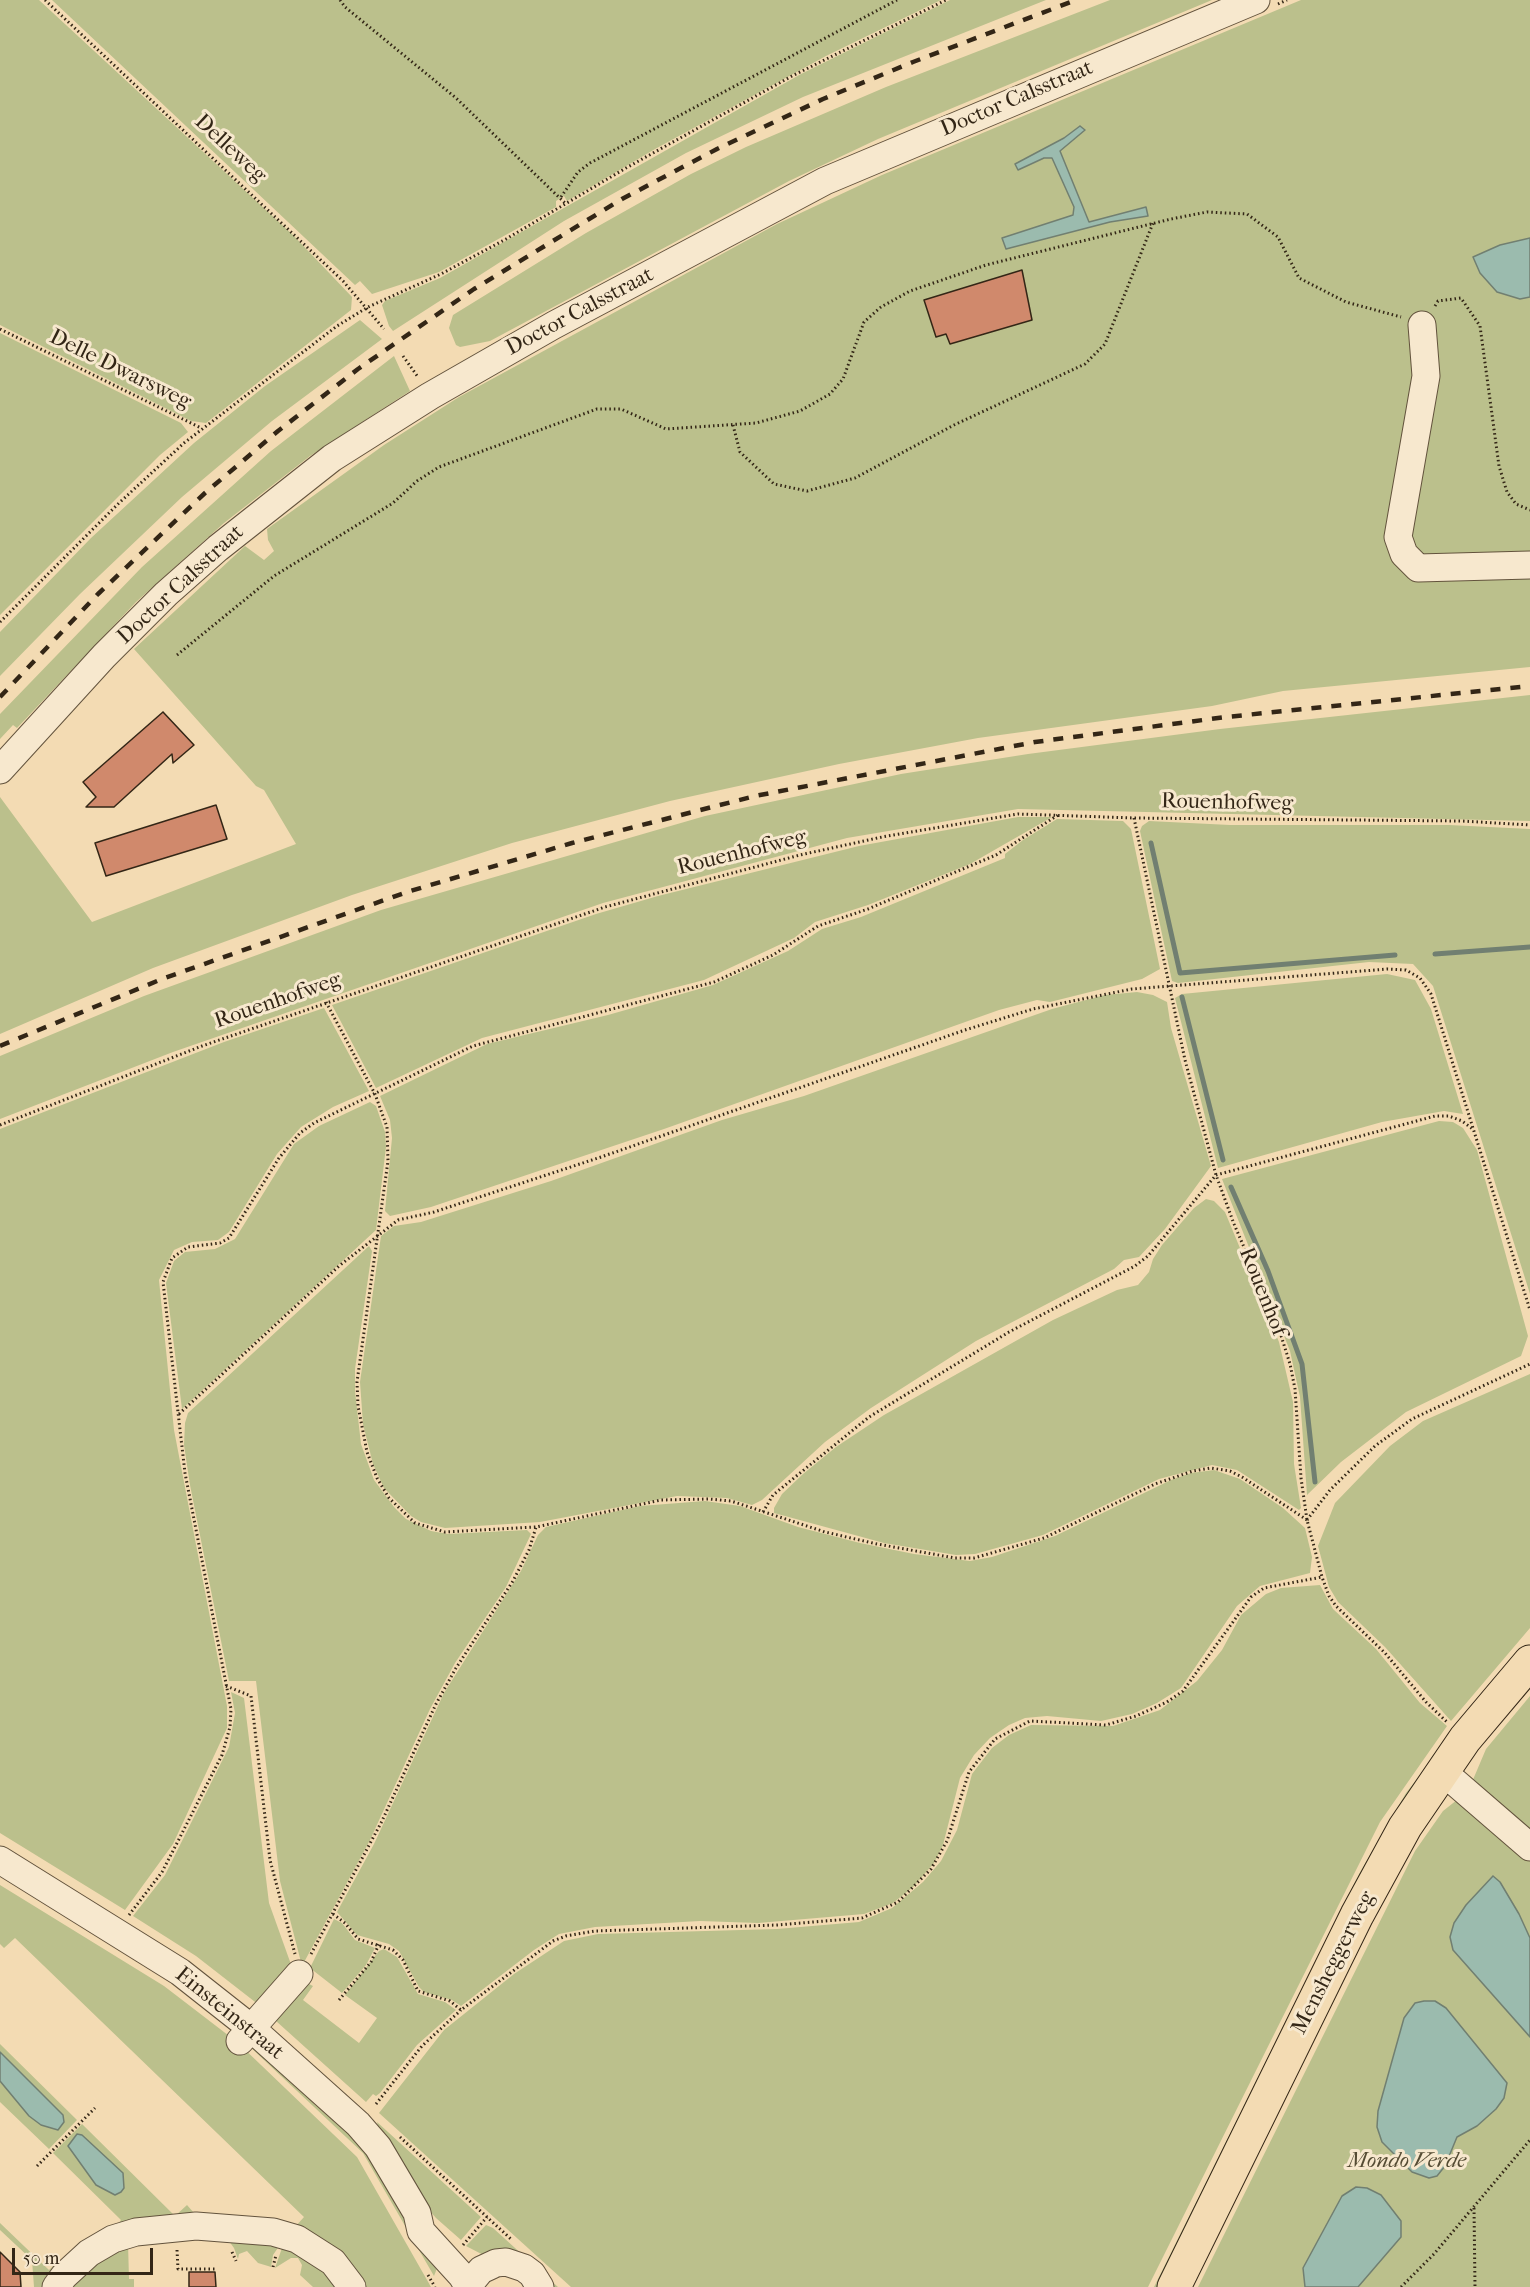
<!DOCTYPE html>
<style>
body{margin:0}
#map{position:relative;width:1530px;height:2287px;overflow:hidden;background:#f3dbb3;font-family:"IM FELL French Canon",serif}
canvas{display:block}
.scale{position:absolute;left:12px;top:2248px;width:141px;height:27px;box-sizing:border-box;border:3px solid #332616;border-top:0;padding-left:8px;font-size:18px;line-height:21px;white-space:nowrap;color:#332616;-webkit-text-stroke:4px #f7e8ce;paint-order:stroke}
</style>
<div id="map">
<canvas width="1530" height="2287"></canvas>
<div class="scale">50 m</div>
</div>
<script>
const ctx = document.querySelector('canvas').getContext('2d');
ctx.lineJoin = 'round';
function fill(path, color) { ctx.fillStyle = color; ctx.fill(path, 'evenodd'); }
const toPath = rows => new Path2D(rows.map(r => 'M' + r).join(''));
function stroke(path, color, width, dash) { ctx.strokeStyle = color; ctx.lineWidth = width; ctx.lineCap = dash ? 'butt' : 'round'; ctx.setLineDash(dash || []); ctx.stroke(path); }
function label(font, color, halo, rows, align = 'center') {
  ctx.font = font + ' "IM FELL French Canon",serif'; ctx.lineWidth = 6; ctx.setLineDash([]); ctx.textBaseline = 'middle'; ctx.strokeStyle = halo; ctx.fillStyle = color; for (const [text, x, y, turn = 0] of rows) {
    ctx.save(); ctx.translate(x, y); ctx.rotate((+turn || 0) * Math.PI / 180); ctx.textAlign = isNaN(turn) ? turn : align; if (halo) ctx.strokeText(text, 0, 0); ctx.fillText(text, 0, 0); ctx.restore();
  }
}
const green = toPath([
 [0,0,39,0,293,235,352,297,351,310,206,423,191,421,0,325],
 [52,0,941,0,826,56,655,149,567,201,564,196,556,201,556,207,439,272,372,294,360,281,355,285],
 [950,0,1046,0,803,97,686,153,564,221,393,331,389,326,382,305,385,301,440,278,801,74],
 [1110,0,1212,0,878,139,789,181,490,341,460,347,456,345,449,328,453,315,586,233,691,174,746,147,886,87],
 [1301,0,1530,0,1530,667,1283,691,1212,706,978,738,839,764,670,801,512,843,352,895,153,968,0,1034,0,797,92,922,296,844,264,790,256,786,134,649,245,546,264,560,274,551,268,540,267,529,384,445,459,397,777,224,882,175],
 [360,320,382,339,272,421,182,497,80,594,0,676,0,632,91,538,194,443,265,386],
 [0,333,181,423,188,432,160,455,0,615],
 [394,356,410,391,310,456,224,523,136,602,17,728,13,725,0,739,0,714,142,567,271,451],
 [1530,695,1530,821,1018,809,847,838,603,903,173,1052,0,1119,0,1056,144,996,381,910,705,816,901,774,1028,754,1220,729],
 [1018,817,1052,817,970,864,868,905,815,922,794,938,704,980,482,1038,376,1088,332,1005,596,914,658,896,859,846],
 [1057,819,1123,821,1131,829,1160,969,1142,979,1050,1002,1037,1000,999,1010,664,1129,431,1207,390,1216,385,1211,392,1138,390,1120,380,1096,487,1044,608,1015,713,985,788,951,822,929,861,917,1005,858,1005,854,1023,840],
 [1149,821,1230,825,1449,825,1530,829,1530,1294,1433,986,1413,964,1369,962,1178,983,1172,981,1140,831,1142,826],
 [1387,974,1415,980,1431,1009,1463,1114,1444,1111,1382,1122,1218,1168,1175,998,1182,994],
 [1137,992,1153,995,1167,1002,1171,1028,1211,1166,1165,1229,1139,1257,1124,1260,1114,1269,976,1341,871,1408,825,1442,762,1500,752,1505,727,1498,677,1496,540,1522,445,1528,421,1522,411,1516,384,1488,373,1464,363,1424,360,1382,381,1236,394,1226,421,1222,551,1181,722,1120,804,1096,1052,1009,1105,995],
 [324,1008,369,1091,333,1107,301,1127,277,1154,229,1232,218,1240,192,1242,174,1250,159,1280,174,1430,227,1706,227,1728,173,1844,125,1910,0,1833,0,1129,224,1042],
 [370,1102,376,1106,385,1132,386,1147,376,1230,182,1409,166,1283,174,1261,185,1252,215,1249,235,1239,294,1144,319,1126],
 [1439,1121,1453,1122,1463,1128,1477,1150,1528,1336,1521,1356,1406,1412,1341,1462,1307,1495,1300,1397,1290,1351,1222,1179],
 [1206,1199,1214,1201,1225,1212,1279,1342,1293,1402,1294,1464,1301,1508,1299,1510,1237,1470,1212,1465,1159,1479,1043,1535,975,1554,956,1555,884,1543,774,1513,774,1508,782,1494,803,1474,836,1447,884,1415,1053,1320,1117,1290,1138,1285,1149,1272,1153,1259,1162,1245,1194,1208],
 [369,1246,372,1251,355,1369,355,1391,361,1444,374,1480,394,1507,406,1519,431,1531,448,1534,527,1530,531,1534,506,1587,455,1663,430,1709,370,1840,302,1966,280,1881,256,1681,229,1681,190,1485,184,1445,185,1423,188,1413],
 [1530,1374,1530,1628,1451,1721,1385,1647,1338,1602,1329,1587,1318,1546,1335,1503,1390,1446,1423,1421],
 [1214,1470,1240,1479,1283,1508,1305,1528,1312,1557,1310,1573,1260,1586,1237,1606,1181,1688,1157,1703,1132,1714,1101,1721,1047,1716,1025,1718,1009,1725,990,1738,974,1755,960,1778,943,1845,934,1863,913,1887,893,1903,864,1914,758,1923,700,1921,595,1927,559,1934,534,1950,461,2006,452,2000,424,1992,419,1987,399,1951,389,1944,357,1935,337,1912,374,1844,444,1693,521,1571,538,1535,546,1527,640,1506,705,1501,740,1506,798,1527,860,1543,914,1554,970,1561,992,1557,1055,1536,1171,1480,1191,1473],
 [1320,1585,1333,1609,1376,1649,1420,1703,1447,1726,1380,1822,1148,2287,571,2287,379,2113,444,2030,514,1974,564,1941,598,1934,777,1929,859,1922,892,1908,923,1882,941,1861,957,1830,972,1774,992,1748,1009,1735,1031,1725,1113,1726,1160,1710,1197,1681,1222,1650,1241,1615,1266,1594,1281,1588],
 [231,1692,244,1698,269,1903,293,1970,259,2005,196,1956,133,1916,165,1875,229,1747,235,1713],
 [1530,1696,1530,1839,1472,1782,1486,1749],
 [1425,1769,1161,2287,1154,2287,1359,1874,1406,1793],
 [1462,1796,1530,1853,1530,2287,1198,2287,1415,1851,1443,1811],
 [0,1885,164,1986,237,2042,357,2157,431,2287,360,2287,295,2227,304,2217,15,1938,4,1948,0,1944],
 [334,1919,342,1923,355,1940,375,1948,366,1965,342,1993,310,1968],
 [384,1949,397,1957,418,1994,445,2002,456,2010,417,2045,380,2093,376,2096,373,2094,366,2102,276,2021,278,2008,303,1982,309,1984,313,1986,303,2000,359,2043,377,2018,345,1995,379,1951],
 [249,2042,343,2126,366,2152,439,2263,434,2276,363,2153,247,2044],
 [0,2044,77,2120,49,2149,0,2102],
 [377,2122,481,2217,461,2240,436,2218,422,2202,380,2134],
 [82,2124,175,2216,187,2205,201,2221,114,2229,121,2220,53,2153],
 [0,2223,49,2270,59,2260,65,2265,47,2287,34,2287,32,2260,0,2230],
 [486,2225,493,2228,558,2287,545,2287,466,2246],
 [226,2237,282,2242,273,2255,271,2267,268,2266,258,2263,247,2251,239,2254,238,2259,234,2248],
 [128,2243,129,2279,134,2279,134,2287,66,2287,79,2272],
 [296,2247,343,2287,313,2287,300,2275,302,2265,298,2258,291,2258,275,2268,282,2248]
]);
const water = toPath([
 [1080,126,1085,130,1060,151,1089,222,1146,207,1148,216,1110,222,1006,249,1002,238,1073,215,1074,207,1052,158,1044,158,1018,170,1015,164,1064,138,1080,126],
 [1530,238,1530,297,1520,299,1497,292,1480,273,1473,257,1500,245,1530,238],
 [1493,1876,1500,1882,1519,1914,1530,1938,1530,2037,1453,1950,1450,1937,1454,1923,1466,1905,1493,1876],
 [1424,2001,1435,2001,1446,2008,1507,2083,1504,2098,1496,2109,1477,2126,1457,2137,1445,2166,1437,2176,1429,2178,1412,2172,1382,2142,1377,2127,1378,2111,1404,2018,1415,2003,1424,2001],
 [0,2052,63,2115,64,2122,58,2130,41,2125,29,2116,0,2081,0,2052],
 [77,2134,82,2135,123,2173,124,2188,121,2192,115,2195,96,2185,68,2146,77,2134],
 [1356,2187,1367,2188,1381,2195,1401,2221,1401,2237,1358,2287,1305,2287,1303,2268,1342,2196,1356,2187]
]);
const stream = toPath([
 [1151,843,1180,973,1395,955],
 [1435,954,1530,947],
 [1182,997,1223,1160],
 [1231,1187,1268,1271,1302,1364,1315,1482]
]);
const building = toPath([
 [1022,270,1032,320,950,344,946,334,936,337,924,300,1022,270],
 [163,712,194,745,173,763,172,754,114,807,86,807,96,797,83,782,163,712],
 [216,805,227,839,106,876,95,843,216,805],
 [0,2252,20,2272,21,2287,0,2287,0,2252],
 [189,2272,215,2272,216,2287,189,2287,189,2272]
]);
const path = toPath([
 [45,0,343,281,384,329],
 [340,0,345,7,456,98,566,204],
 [1278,4,1287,0],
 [561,197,578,172,590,163,897,0],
 [1435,306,1438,301,1461,298,1480,326,1499,466,1507,492,1516,504,1530,510],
 [0,329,201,428],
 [403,356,418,377],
 [733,425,740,452,774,484,807,491,855,478,954,425,1085,364,1105,344,1153,223],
 [0,622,119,503,184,443,337,326,368,307,441,274,506,239,626,168,792,76,946,0],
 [177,655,274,576,393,503,417,481,439,467,597,409,621,409,666,429,756,423,800,411,830,394,843,379,864,322,881,307,910,291,986,265,1171,219,1207,212,1247,214,1278,237,1299,278,1346,302,1401,317],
 [1134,818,1185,1060,1216,1175,1234,1224,1278,1326,1290,1364,1295,1389,1301,1478,1307,1520,1322,1577,1329,1596,1336,1606,1385,1653,1426,1702,1447,1722],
 [326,1002,375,1094,387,1127,388,1161,357,1382,358,1406,367,1452,377,1478,389,1498,415,1523,445,1532,536,1527,661,1500,709,1499,731,1501,825,1532,877,1544,955,1558,974,1558,1044,1538,1155,1484,1193,1471,1211,1468,1230,1471,1242,1477,1307,1520],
 [0,1125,202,1046,605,907,800,855,882,837,1018,814,1134,818,1462,821,1530,825],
 [179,1414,339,1266,398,1220,434,1212,601,1157,965,1030,1033,1009,1132,989,1388,969,1406,970,1420,978,1431,994,1530,1310],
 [763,1512,773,1495,869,1417,1009,1332,1135,1266,1148,1256,1216,1175,1435,1116,1449,1116,1462,1121,1474,1130],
 [1307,1520,1330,1490,1375,1446,1412,1419,1530,1364],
 [226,1686,251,1696,270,1860,295,1954],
 [333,1914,345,1923,358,1939,393,1950,403,1960,418,1991,450,2001,461,2010,553,1941,566,1936,595,1931,777,1925,862,1918,898,1902,931,1869,947,1841,969,1772,995,1739,1030,1721,1106,1725,1136,1716,1167,1702,1183,1691,1251,1597,1264,1588,1322,1577],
 [129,1915,162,1872,177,1843,222,1755,230,1727,231,1709,185,1473,163,1282,172,1258,188,1247,220,1243,229,1238,279,1158,300,1133,314,1123,473,1046,714,982,773,955,818,926,868,909,996,855,1058,815],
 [311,1954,382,1821,436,1704,456,1668,513,1581,529,1550,536,1527],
 [339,2000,371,1962,379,1944],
 [376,2104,422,2046,461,2010],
 [400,2137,512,2240],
 [37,2166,95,2108],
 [1474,2208,1475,2287],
 [463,2245,487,2217],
 [177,2250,178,2269,215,2269],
 [232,2252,236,2261],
 [273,2267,276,2255],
 [428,2275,435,2287],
 [1401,2287,1434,2254,1530,2140]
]);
const minor = toPath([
 [1422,325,1426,376,1398,537,1404,554,1418,568,1530,565],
 [0,770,104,656,166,594,218,548,332,458,430,396,554,325,825,181,1256,0],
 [1442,1771,1530,1847],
 [0,1860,180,1972,251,2028,358,2124,378,2147,417,2213,421,2231,462,2276,468,2286],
 [240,2041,299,1974],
 [56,2287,64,2276,89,2253,113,2239,136,2232,196,2226,273,2232,297,2239,333,2262,352,2287],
 [467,2287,481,2270,496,2263,506,2262,524,2268,532,2274,540,2287]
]);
const major = toPath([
 [1174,2287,1357,1915,1405,1827,1465,1739,1530,1662]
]);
const rail = toPath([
 [0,697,98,594,205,493,278,431,358,369,474,289,622,199,717,149,823,99,913,62,1076,0],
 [0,1046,162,979,407,892,572,843,755,796,1035,742,1226,717,1530,686]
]);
const streetNames = [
 ["Doctor Calsstraat",1017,99,-23],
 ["Delleweg",230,149,43],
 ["Doctor Calsstraat",580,312,-28],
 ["Delle Dwarsweg",120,370,26],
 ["Doctor Calsstraat",181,585,-43],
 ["Rouenhofweg",1227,803,1],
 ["Rouenhofweg",742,853,-14],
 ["Rouenhofweg",278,1001,-19],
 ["Rouenhof",1262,1292,68],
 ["Mensheggerweg",1334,1963,-63],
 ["Einsteinstraat",229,2014,39]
];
const parkNames = [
 ["Mondo Verde",1407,2162]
];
fill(green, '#bbc08c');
fill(water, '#9bbbae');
stroke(water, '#717f71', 1.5);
stroke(stream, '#717f71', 5);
fill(building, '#d0896c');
stroke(building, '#332616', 1.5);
stroke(minor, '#63533d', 29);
stroke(major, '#332616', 35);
stroke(path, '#332616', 3, [1.5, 3]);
stroke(minor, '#f7e8ce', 27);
stroke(major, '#f3dbb3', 33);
stroke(rail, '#332616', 4.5, [10, 10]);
label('22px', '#332616', '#f7e8ce', streetNames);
label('italic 22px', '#554c34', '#f7e8ce', parkNames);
</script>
